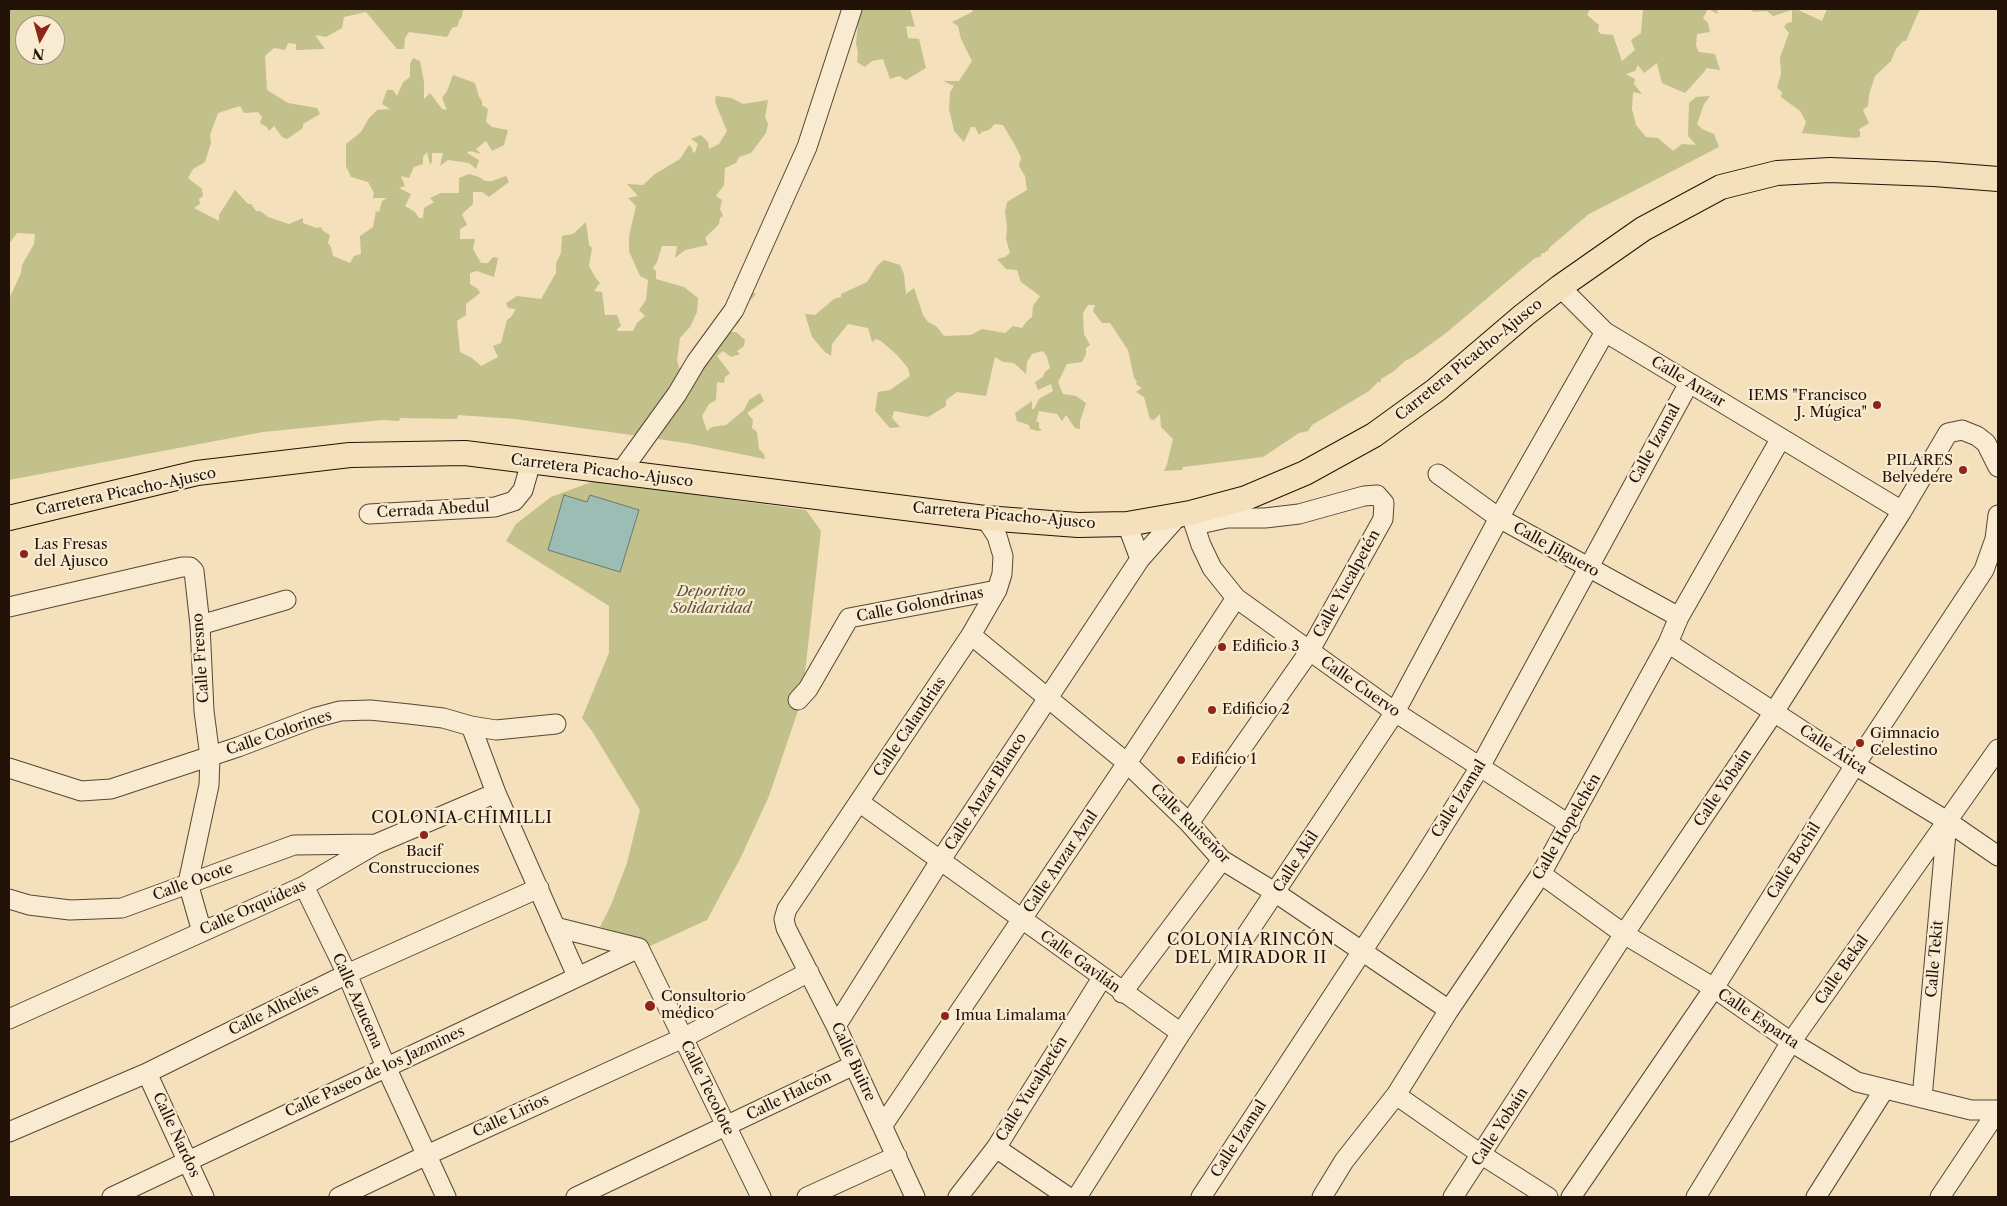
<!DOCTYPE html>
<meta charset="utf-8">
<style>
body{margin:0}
#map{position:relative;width:2007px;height:1206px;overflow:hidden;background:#f4e0ba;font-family:"Libre Caslon Text",serif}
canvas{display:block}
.frame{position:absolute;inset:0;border:10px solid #231207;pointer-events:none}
.north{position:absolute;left:15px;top:15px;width:50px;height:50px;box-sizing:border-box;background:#f8ebd2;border:1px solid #a39481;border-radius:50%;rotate:187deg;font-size:14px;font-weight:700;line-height:20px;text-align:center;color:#231207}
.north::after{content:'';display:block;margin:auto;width:18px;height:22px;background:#8f2418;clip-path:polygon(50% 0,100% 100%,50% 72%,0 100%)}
</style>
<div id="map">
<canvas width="2007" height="1206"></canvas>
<div class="frame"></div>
<div class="north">N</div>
</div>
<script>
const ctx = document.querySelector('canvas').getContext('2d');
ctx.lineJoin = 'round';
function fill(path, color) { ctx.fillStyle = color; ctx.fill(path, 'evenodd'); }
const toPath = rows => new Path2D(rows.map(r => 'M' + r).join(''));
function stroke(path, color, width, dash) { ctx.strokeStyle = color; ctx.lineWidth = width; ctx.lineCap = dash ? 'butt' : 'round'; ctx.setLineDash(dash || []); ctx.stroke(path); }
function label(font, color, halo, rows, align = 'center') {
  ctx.font = font + ' "Libre Caslon Text",serif'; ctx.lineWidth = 4.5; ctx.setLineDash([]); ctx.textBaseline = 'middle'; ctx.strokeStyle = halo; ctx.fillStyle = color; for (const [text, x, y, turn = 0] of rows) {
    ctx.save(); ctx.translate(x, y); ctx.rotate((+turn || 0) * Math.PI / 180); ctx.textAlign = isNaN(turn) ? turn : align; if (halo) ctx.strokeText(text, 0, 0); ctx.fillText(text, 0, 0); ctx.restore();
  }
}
const green = toPath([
 [9,9,463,9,462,17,459,20,458,26,452,28,447,37,409,32,405,38,404,49,397,49,366,12,344,17,342,28,326,37,315,35,325,49,296,50,296,44,288,43,285,50,274,48,265,56,267,90,288,103,317,108,320,114,303,124,303,128,287,139,282,137,274,126,269,131,267,127,260,123,262,117,258,112,244,113,240,106,218,113,210,135,211,143,205,162,193,169,188,178,202,189,203,196,199,199,200,204,194,208,219,221,219,215,235,190,248,204,251,204,256,211,260,211,268,217,289,224,303,218,303,223,316,228,321,227,323,231,330,235,328,243,331,247,333,256,350,263,354,256,361,254,360,236,373,227,376,211,379,212,382,201,387,198,373,198,374,193,368,182,351,177,346,166,346,144,361,132,369,118,377,110,390,109,382,104,387,90,393,90,397,96,403,82,410,77,410,64,413,58,420,61,424,82,424,99,430,93,442,109,447,110,442,98,447,91,453,75,475,83,479,97,482,101,482,105,488,109,486,122,492,127,508,130,504,145,492,151,486,141,476,149,481,154,470,151,467,153,479,160,476,169,469,163,448,160,440,166,443,153,432,153,432,162,430,165,427,152,423,157,423,164,414,167,409,178,401,176,405,186,399,188,411,194,405,206,415,212,419,218,423,218,424,208,434,202,430,198,441,193,459,193,459,178,469,174,479,177,485,181,492,181,506,176,509,182,489,197,482,192,473,192,473,204,462,214,467,225,460,229,460,239,475,239,473,249,481,263,488,263,493,257,498,258,494,277,477,271,470,273,470,284,478,289,480,293,466,304,466,315,457,321,460,352,472,358,481,366,498,357,493,346,501,343,507,320,511,317,516,309,508,308,506,303,517,296,541,299,556,273,556,263,561,253,562,236,573,234,586,222,589,245,592,248,589,266,595,277,600,283,594,291,602,292,605,315,617,315,621,326,617,329,618,331,633,331,637,323,645,316,639,310,646,300,648,280,640,276,629,251,629,236,636,206,628,198,638,196,627,184,643,185,655,174,680,159,689,145,692,148,693,153,695,152,698,144,691,139,701,135,708,142,709,149,719,144,727,131,715,102,716,96,731,98,743,104,768,100,765,117,768,124,766,133,751,153,739,157,736,163,725,168,724,185,716,196,722,200,720,209,723,216,720,218,719,224,705,238,708,245,685,250,675,258,677,246,662,246,657,262,653,268,656,271,656,279,684,287,698,298,697,312,690,327,680,338,677,360,679,368,703,347,735,290,734,281,756,294,745,306,738,324,731,326,730,332,736,332,745,340,744,346,737,351,740,354,731,357,723,351,717,356,730,373,725,377,724,383,717,382,716,400,709,404,702,416,707,431,712,427,726,425,744,410,749,400,760,393,764,401,747,413,753,420,752,428,757,432,759,449,764,454,765,459,691,444,639,436,515,419,458,415,457,419,400,418,399,421,382,420,263,432,9,480,9,299,21,273,22,265,34,244,35,234,17,233,9,244],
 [25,25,55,25,55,55,25,55],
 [859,9,910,9,915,27,906,26,908,38,919,39,926,68,906,80,899,76,890,79,883,59,872,61,865,67,857,62,858,53,856,44],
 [973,9,1590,9,1587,15,1599,25,1598,31,1601,34,1613,35,1622,61,1635,50,1631,40,1641,33,1643,9,1717,9,1718,14,1708,9,1703,18,1708,23,1710,32,1697,34,1696,46,1699,52,1715,54,1720,70,1706,68,1705,71,1685,93,1662,83,1657,63,1644,73,1638,65,1635,71,1626,74,1635,79,1634,84,1642,94,1633,92,1632,109,1636,125,1646,137,1658,138,1673,151,1682,144,1696,145,1688,136,1689,103,1696,97,1710,96,1704,104,1697,124,1702,129,1714,134,1719,147,1589,214,1549,248,1548,251,1546,251,1545,253,1542,253,1540,257,1535,258,1446,333,1413,357,1405,361,1394,371,1381,379,1381,382,1378,382,1369,391,1312,425,1308,431,1299,433,1263,457,1183,467,1182,470,1164,471,1167,464,1173,439,1161,427,1160,414,1154,420,1150,419,1144,397,1136,392,1142,388,1136,384,1137,381,1134,378,1128,350,1110,323,1102,323,1093,311,1095,305,1088,305,1083,313,1084,334,1090,345,1086,348,1086,354,1082,362,1067,364,1058,382,1063,394,1076,396,1086,403,1080,421,1080,429,1075,428,1066,415,1062,421,1057,414,1039,411,1036,422,1039,422,1039,428,1042,430,1038,431,1030,429,1029,425,1017,421,1015,413,1032,401,1032,409,1034,409,1039,399,1053,391,1051,384,1038,390,1035,382,1043,377,1045,372,1050,368,1047,357,1043,351,1032,354,1027,362,1026,374,1014,363,1003,362,995,357,986,396,957,392,946,400,946,406,928,417,894,411,892,418,900,427,890,428,875,411,878,392,890,390,910,376,908,368,897,355,881,341,876,339,872,342,868,328,848,324,832,344,831,356,825,352,812,337,805,314,815,315,834,299,841,297,841,294,867,282,877,266,884,260,900,265,904,274,906,294,914,288,923,315,928,322,937,327,944,336,971,335,982,329,1005,333,1013,326,1022,328,1026,322,1032,317,1033,306,1040,296,1021,282,1017,270,1006,269,997,259,1005,257,1010,253,1006,239,1007,226,1005,212,1007,202,1027,190,1025,176,1019,166,1021,158,1016,147,1003,125,995,124,989,130,982,132,979,135,975,127,971,127,964,142,954,131,949,109,950,92,954,86,943,81,959,81,972,61,961,39,958,26,952,22,972,12],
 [1751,9,1796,9,1822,21,1827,9,1923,9,1919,11,1906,41,1903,41,1896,49,1891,61,1875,76,1869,95,1868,106,1863,110,1869,123,1858,130,1860,131,1860,137,1855,138,1802,133,1806,122,1800,111,1781,97,1782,92,1777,88,1781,74,1780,57,1789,33,1784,27,1787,23,1792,22,1792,10,1773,16,1767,11,1753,12],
 [594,481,806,510,821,531,802,699,769,796,741,857,707,920,648,947,640,939,600,927,611,905,627,863,640,810,592,731,582,718,609,653,609,606,506,541,516,524,551,497]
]);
const water = toPath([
 [564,495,587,502,590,495,639,510,620,572,548,550,564,495]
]);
const minor = toPath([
 [1560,287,1605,332,1902,511],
 [620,473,677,394,696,362,734,310,807,147,852,9],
 [1438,474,1499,518,1679,617],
 [369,514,495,507,514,501,523,490,531,462],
 [1191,515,1201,545,1212,568,1236,598,1395,712,1570,825],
 [1127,524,1140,559],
 [9,607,182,567,190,567,194,571,200,625,204,711,210,757,209,785,188,883,202,932],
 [200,625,286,600],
 [971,635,1127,763,1189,823,1222,860,1276,893,1449,1010],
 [1668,643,1855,765,1947,821,1998,856],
 [798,700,808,689,849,618,997,590],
 [471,726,496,793,577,976],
 [9,768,81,791,111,789,238,747,314,718,340,711,370,710,409,714,443,718,471,726,496,730,556,724],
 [859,802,1181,1033],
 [1189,823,1309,652,1383,519,1384,503,1377,495,1364,496,1299,514,1265,518,1227,518,1195,525],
 [1541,874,1624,934,1714,988,1791,1042,1857,1082,1971,1110,1998,1110],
 [304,886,347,974,386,1067,446,1197],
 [9,899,29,905,70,910,122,908,294,845,375,844],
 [555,927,639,948],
 [639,948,761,1197],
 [1122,993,1222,860],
 [9,1019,304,886,376,844,496,793],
 [836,1026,940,861,1140,559,1179,515],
 [147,1073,204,1197],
 [1396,1095,1482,1155,1548,1197],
 [1922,1098,1947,822],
 [883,1125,1127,763,1236,598],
 [9,1132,147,1073,347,974,539,888],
 [996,1148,1068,1197],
 [112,1197,639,948],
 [339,1197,427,1155,683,1038,809,972],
 [576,1197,854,1065],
 [807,1197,897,1156],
 [915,1197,836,1026,786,928,784,919,787,909,971,635,997,590,1002,574,1003,556,997,536,985,518],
 [958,1197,996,1148,1102,978],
 [1077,1197,1181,1033,1395,712,1499,518,1605,332],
 [1201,1197,1416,869,1480,767,1689,383],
 [1322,1197,1344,1161,1396,1095,1449,1010,1541,874,1668,643,1679,617,1781,438],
 [1453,1197,1624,934,1774,712,1902,511,1948,433,1962,430,1977,436,1986,443,1998,467],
 [1571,1197,1714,988,1855,765,1984,570,1995,539,1998,515],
 [1696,1197,1791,1042,1998,749],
 [1816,1197,1884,1090],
 [1940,1197,1998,1110]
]);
const major = toPath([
 [9,518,197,473,350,455,465,453,985,518,1078,525,1127,524,1190,513,1246,498,1305,473,1374,435,1436,390,1524,315,1560,287,1643,229,1721,187,1777,173,1830,170,1934,174,1998,179]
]);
const markers = [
 [1877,405,5,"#8f2418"],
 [1963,470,5,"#8f2418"],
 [24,554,5,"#8f2418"],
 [1222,647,5,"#8f2418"],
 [1212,710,5,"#8f2418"],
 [1860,743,5,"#8f2418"],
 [1181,760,5,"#8f2418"],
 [424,835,5,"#8f2418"],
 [650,1006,6,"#8f2418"],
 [945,1016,5,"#8f2418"]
];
const streetNames = [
 ["Carretera Picacho-Ajusco",1469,360,-39],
 ["Calle Anzar",1688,382,31],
 ["Calle Izamal",1655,444,-61],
 ["Carretera Picacho-Ajusco",602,471,7],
 ["Carretera Picacho-Ajusco",126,492,-12],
 ["Cerrada Abedul",433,510,-3],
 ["Carretera Picacho-Ajusco",1004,516,5],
 ["Calle Jilguero",1556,550,29],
 ["Calle Yucalpetén",1347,584,-61],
 ["Calle Golondrinas",920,605,-11],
 ["Calle Fresno",201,658,-94],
 ["Calle Cuervo",1360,687,35],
 ["Calle Calandrias",910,727,-56],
 ["Calle Colorines",279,733,-19],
 ["Calle Ática",1833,750,33],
 ["Calle Yobaín",1723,788,-56],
 ["Calle Anzar Blanco",986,792,-57],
 ["Calle Izamal",1459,799,-58],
 ["Calle Ruiseñor",1190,824,45],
 ["Calle Hopelchén",1567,827,-60],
 ["Calle Bochil",1794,861,-58],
 ["Calle Anzar Azul",1061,862,-56],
 ["Calle Akil",1296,862,-57],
 ["Calle Ocote",193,882,-20],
 ["Calle Orquídeas",253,908,-24],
 ["Calle Tekit",1935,959,-85],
 ["Calle Gavilán",1080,962,36],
 ["Calle Bekal",1842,970,-55],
 ["Calle Azucena",357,1001,66],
 ["Calle Alhelíes",274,1010,-26],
 ["Calle Esparta",1758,1019,34],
 ["Calle Buitre",853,1062,65],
 ["Calle Paseo de los Jazmines",375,1072,-25],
 ["Calle Tecolote",707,1088,64],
 ["Calle Yucalpetén",1032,1089,-58],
 ["Calle Halcón",789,1096,-26],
 ["Calle Lirios",511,1116,-25],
 ["Calle Yobaín",1500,1127,-57],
 ["Calle Nardos",176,1135,65],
 ["Calle Izamal",1239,1139,-57]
];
const poiNames = [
 ["IEMS \"Francisco",1867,396,"right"],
 ["J. Múgica\"",1867,413,"right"],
 ["PILARES",1953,461,"right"],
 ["Belvedere",1953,478,"right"],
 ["Las Fresas",34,545],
 ["del Ajusco",34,562],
 ["Edificio 3",1232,647],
 ["Edificio 2",1222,710],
 ["Gimnacio",1870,734],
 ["Celestino",1870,751],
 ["Edificio 1",1191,760],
 ["Bacif",424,852,"center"],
 ["Construcciones",424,869,"center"],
 ["Consultorio",661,997],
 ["médico",661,1014],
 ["Imua Limalama",955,1016]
];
const parkNames = [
 ["Deportivo",711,592],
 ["Solidaridad",711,609]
];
const neighbourhoodNames = [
 ["COLONIA CHIMILLI",462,818],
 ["COLONIA RINCÓN",1251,940],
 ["DEL MIRADOR II",1251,958]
];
fill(green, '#c2c08b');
fill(water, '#9cbdb4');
stroke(water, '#6c796f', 1);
stroke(minor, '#574634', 21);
stroke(major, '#231207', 26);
stroke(minor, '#f8ebd2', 19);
stroke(major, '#f4e0ba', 24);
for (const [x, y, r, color] of markers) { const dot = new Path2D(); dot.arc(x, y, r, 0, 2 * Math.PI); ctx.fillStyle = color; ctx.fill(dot); stroke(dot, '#f8ebd2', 2); }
label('15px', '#231207', '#f8ebd2', streetNames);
label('15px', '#231207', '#f8ebd2', poiNames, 'left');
label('italic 15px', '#5b4f35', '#f8ebd2', parkNames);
ctx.letterSpacing = '1px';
label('16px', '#231207', '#f8ebd2', neighbourhoodNames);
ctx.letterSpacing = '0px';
</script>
